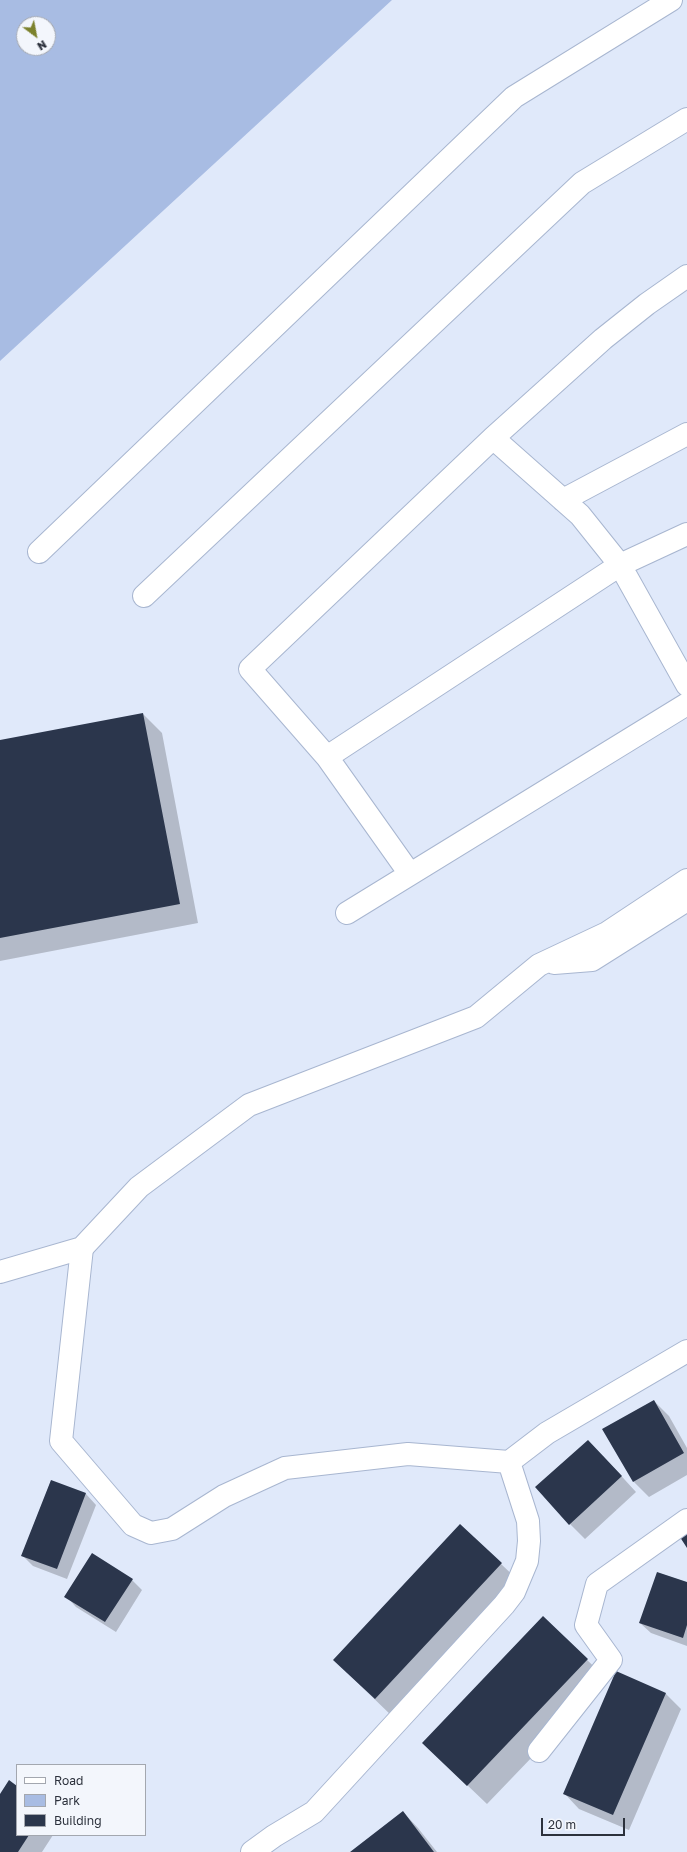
<!DOCTYPE html>
<style>
body{margin:0}
#map{position:relative;width:687px;height:1852px;overflow:hidden;background:#e0e9fa;font-family:"Golos Text",sans-serif}
canvas{display:block}
.legend{position:absolute;left:16px;top:1764px;width:130px;height:72px;box-sizing:border-box;background:#f3f6fc;border:1px solid #a3a7af;margin:0;padding:5px 7px;list-style:none;font-size:12px;color:#2c313c}
.legend li{display:flex;align-items:center;gap:8px;height:20px}
.legend b{width:20px;border:1px solid #a3a7af}
.north{position:absolute;left:16px;top:16px;width:40px;height:40px;box-sizing:border-box;background:#f3f6fc;border:1px solid #a3a7af;border-radius:50%;rotate:148deg;font-size:11px;font-weight:700;line-height:16px;text-align:center;color:#2c313c}
.north::after{content:'';display:block;margin:auto;width:14px;height:18px;background:#7c822d;clip-path:polygon(50% 0,100% 100%,50% 72%,0 100%)}
.scale{position:absolute;left:541px;top:1818px;width:84px;height:18px;box-sizing:border-box;border:2px solid #2c313c;border-top:0;padding-left:5px;font-size:12px;line-height:14px;white-space:nowrap;color:#2c313c;-webkit-text-stroke:3px #f3f6fc;paint-order:stroke}
</style>
<div id="map">
<canvas width="687" height="1852"></canvas>
<ul class="legend">
<li><b style="height:5px;background:#fff"></b>Road</li>
<li><b style="height:11px;background:#a8bce3"></b>Park</li>
<li><b style="height:11px;background:#2b364c"></b>Building</li>
</ul>
<div class="north">N</div>
<div class="scale">20 m</div>
</div>
<script>
const ctx = document.querySelector('canvas').getContext('2d');
ctx.lineJoin = 'round';
function fill(path, color) { ctx.fillStyle = color; ctx.fill(path, 'evenodd'); }
const toPath = rows => new Path2D(rows.map(r => 'M' + r).join(''));
function stroke(path, color, width, dash) { ctx.strokeStyle = color; ctx.lineWidth = width; ctx.lineCap = dash ? 'butt' : 'round'; ctx.setLineDash(dash || []); ctx.stroke(path); }
const green = toPath([
 [0,0,392,0,0,361],
 [24,24,48,24,48,48,24,48]
]);
const shadow = toPath([
 [143,714,162,733,198,923,0,961,0,741],
 [654,1401,669,1416,687,1448,687,1475,649,1497,634,1482],
 [603,1456,636,1492,585,1539,570,1524],
 [51,1481,86,1494,96,1505,67,1579,33,1566,22,1555],
 [501,1564,520,1582,394,1718,334,1660],
 [132,1580,142,1590,116,1632,76,1607,66,1596],
 [687,1584,687,1646,651,1633,640,1623],
 [543,1618,607,1679,487,1804,443,1762],
 [616,1673,666,1694,681,1709,629,1830,579,1809,564,1793],
 [17,1787,17,1835,53,1835,42,1852,0,1852,0,1796],
 [403,1812,418,1828,437,1852,352,1852]
]);
const building = toPath([
 [143,713,180,904,0,938,0,740],
 [654,1400,684,1453,633,1482,602,1429],
 [588,1440,622,1476,569,1525,535,1487],
 [51,1480,86,1493,57,1569,21,1556],
 [460,1524,502,1563,375,1699,333,1660],
 [687,1529,687,1548,678,1534],
 [92,1553,133,1579,105,1622,64,1597],
 [657,1572,687,1582,687,1625,683,1638,639,1623],
 [543,1616,588,1659,467,1786,422,1743],
 [616,1671,666,1693,613,1815,563,1794],
 [9,1780,17,1786,17,1835,29,1835,18,1852,0,1852,0,1794],
 [403,1811,434,1852,350,1852]
]);
const street = toPath([
 [493,438,580,515,620,565,687,685],
 [563,500,687,434],
 [39,552,514,97,671,0],
 [144,596,582,183,687,119],
 [327,757,620,565,687,534],
 [410,874,327,757,250,669,493,438,603,339,647,304,687,276],
 [347,913,687,704],
 [82,1248,61,1441,133,1525,151,1533,172,1529,224,1496,285,1468,408,1454,509,1462,547,1433,687,1351],
 [539,1751,611,1660,586,1625,597,1584,687,1520],
 [252,1852,274,1836,314,1812,504,1605,514,1592,527,1561,529,1541,528,1521,509,1462]
]);
const secondary = toPath([
 [554,963,592,960,687,900],
 [0,1272,82,1248,139,1187,249,1105,476,1017,539,965,607,933,687,880]
]);
fill(green, '#a8bce3');
fill(shadow, '#0003');
fill(building, '#2b364c');
stroke(street, '#a8b6d0', 24);
stroke(secondary, '#a8b6d0', 24);
stroke(street, '#fff', 22);
stroke(secondary, '#fff', 22);
</script>
